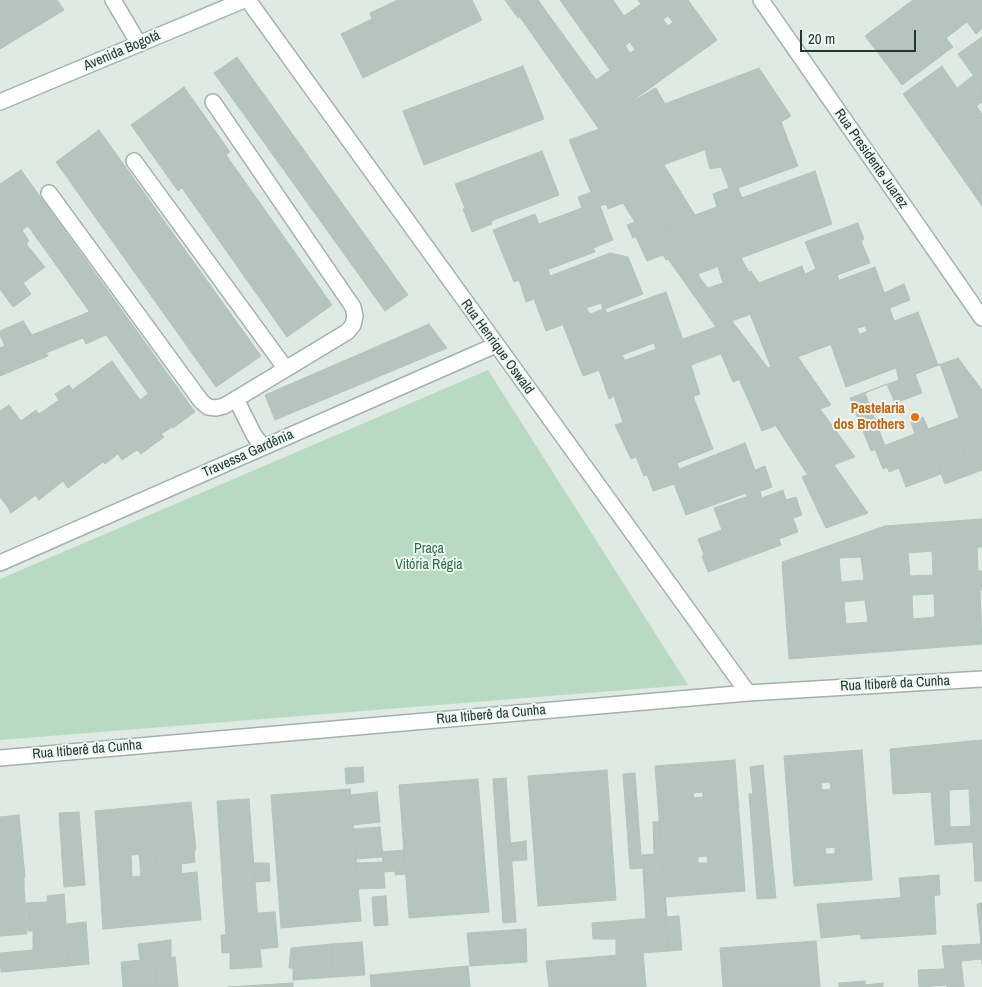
<!DOCTYPE html>
<meta charset="utf-8">
<style>
body{margin:0}
#map{position:relative;width:982px;height:987px;overflow:hidden;background:#dfeae5;font-family:"Archivo Narrow",sans-serif}
canvas{display:block}
.scale{position:absolute;left:800px;top:30px;width:116px;height:22px;box-sizing:border-box;border:2px solid #213933;border-top:0;padding-left:6px;font-size:15px;line-height:18px;white-space:nowrap;color:#213933;-webkit-text-stroke:4px #eff7f3;paint-order:stroke}
</style>
<div id="map">
<canvas width="982" height="987"></canvas>
<div class="scale">20 m</div>
</div>
<script>
const ctx = document.querySelector('canvas').getContext('2d');
ctx.lineJoin = 'round';
function fill(path, color) { ctx.fillStyle = color; ctx.fill(path, 'evenodd'); }
const toPath = rows => new Path2D(rows.map(r => 'M' + r).join(''));
function stroke(path, color, width, dash) { ctx.strokeStyle = color; ctx.lineWidth = width; ctx.lineCap = dash ? 'butt' : 'round'; ctx.setLineDash(dash || []); ctx.stroke(path); }
function label(font, color, halo, rows, align = 'center') {
  ctx.font = font + ' "Archivo Narrow",sans-serif'; ctx.lineWidth = 4; ctx.setLineDash([]); ctx.textBaseline = 'middle'; ctx.strokeStyle = halo; ctx.fillStyle = color; for (const [text, x, y, turn = 0] of rows) {
    ctx.save(); ctx.translate(x, y); ctx.rotate((+turn || 0) * Math.PI / 180); ctx.textAlign = isNaN(turn) ? turn : align; if (halo) ctx.strokeText(text, 0, 0); ctx.fillText(text, 0, 0); ctx.restore();
  }
}
const green = toPath([
 [488,370,688,685,0,740,0,579]
]);
const building = toPath([
 [0,0,57,0,64,10,0,49,0,0],
 [398,0,472,0,482,20,363,78,341,34,372,19,370,13,398,0],
 [505,0,538,0,596,80,610,70,633,101,656,88,665,104,599,129,519,16,518,18,505,0],
 [560,0,613,0,624,16,641,4,638,0,688,0,717,40,632,101,560,0],
 [668,16,673,22,668,26,663,19,668,16],
 [630,42,635,50,630,53,625,46,630,42],
 [913,0,982,0,982,7,944,35,946,38,925,54,920,48,891,70,865,36,913,0],
 [982,7,982,29,976,34,967,22,946,38,944,35,982,7],
 [982,37,982,92,979,88,981,86,958,54,982,37],
 [946,38,953,47,902,85,891,70,920,48,925,54,946,38],
 [237,57,408,295,385,311,214,73,237,57],
 [523,66,544,119,424,165,403,111,523,66],
 [942,66,965,100,970,96,982,114,982,182,971,190,903,94,942,66],
 [759,68,791,116,781,122,630,177,599,129,759,68],
 [974,75,981,86,979,88,982,92,982,102,976,106,970,96,965,100,957,88,974,75],
 [184,87,230,152,226,155,332,305,287,337,182,188,178,191,131,125,184,87],
 [781,122,798,166,738,188,742,198,717,207,713,194,729,188,721,167,710,169,705,150,781,122],
 [599,129,630,177,591,192,569,140,599,129],
 [99,130,261,356,216,387,56,162,99,130],
 [542,151,559,195,491,221,492,224,472,232,463,209,465,208,455,184,542,151],
 [664,165,695,215,665,226,632,177,664,165],
 [21,170,195,412,173,428,0,187,0,184,21,170],
 [815,171,832,224,698,274,665,226,815,171],
 [632,177,665,226,633,238,627,225,635,222,623,203,608,209,606,204,600,206,613,240,593,248,595,252,514,282,493,230,535,214,539,224,582,208,578,197,632,177],
 [982,182,982,206,971,190,982,182],
 [0,187,28,226,22,230,29,241,26,244,45,267,5,296,0,289,0,187],
 [858,223,864,239,861,241,870,263,837,275,839,281,732,321,708,288,723,283,718,267,741,258,749,272,751,271,759,283,802,266,805,274,816,269,805,242,858,223],
 [665,226,698,274,683,280,668,259,666,260,663,255,647,261,636,237,665,226],
 [610,253,628,257,643,294,605,309,603,309,601,303,586,308,590,314,546,331,534,299,526,302,519,280,548,269,550,276,610,253],
 [875,267,894,321,867,331,865,326,857,328,859,334,771,367,750,314,875,267],
 [698,274,698,275,732,321,716,327,683,280,698,274],
 [23,283,31,294,13,307,5,296,23,283],
 [904,284,910,300,890,308,884,293,904,284],
 [666,292,683,340,656,349,654,343,622,355,625,361,583,376,563,325,603,309,605,309,607,313,666,292],
 [89,312,106,335,86,344,83,338,46,353,32,335,89,312],
 [918,312,938,365,899,380,896,368,846,387,831,345,918,312],
 [23,321,32,335,5,346,0,335,0,331,23,321],
 [732,321,768,368,733,382,721,354,691,365,700,394,623,422,614,396,609,399,599,370,732,321],
 [429,324,447,348,275,420,265,395,429,324],
 [32,335,48,356,0,376,0,348,32,335],
 [798,357,831,405,801,416,768,368,798,357],
 [958,358,982,390,982,409,871,451,850,398,958,358],
 [112,361,140,400,148,394,172,427,161,434,164,437,141,454,137,450,122,460,72,390,112,361],
 [940,364,959,418,928,429,923,417,911,422,915,434,885,446,865,393,887,384,895,403,922,393,915,374,940,364],
 [768,368,801,416,762,431,739,379,768,368],
 [69,385,118,454,105,464,103,462,68,488,21,421,36,410,39,414,59,400,55,394,69,385],
 [693,396,713,449,644,476,636,457,631,459,615,425,693,396],
 [9,405,20,420,2,433,0,431,0,411,9,405],
 [820,409,855,457,836,464,801,416,820,409],
 [982,409,982,470,945,484,938,466,965,455,960,442,957,443,949,422,982,409],
 [801,416,836,464,807,474,776,426,801,416],
 [20,420,63,481,39,500,31,489,7,506,0,497,0,431,2,433,20,420],
 [949,422,957,443,960,442,965,455,938,466,941,474,906,487,899,468,889,472,887,467,883,469,875,449,949,422],
 [745,443,755,470,765,466,772,487,747,496,746,493,686,515,674,484,653,491,647,474,677,463,679,469,745,443],
 [834,465,868,513,826,528,802,477,834,465],
 [31,489,36,495,11,513,7,506,31,489],
 [783,490,786,500,796,497,802,515,793,518,798,532,779,539,781,545,708,572,702,556,704,555,698,539,722,530,714,508,760,492,762,498,783,490],
 [982,519,982,547,977,547,978,571,982,571,982,590,980,590,982,644,789,659,782,562,885,526,982,519],
 [932,551,933,575,910,576,908,553,932,551],
 [861,557,864,580,841,582,839,558,861,557],
 [934,594,935,617,913,619,912,595,934,594],
 [865,600,868,622,846,624,844,602,865,600],
 [982,740,982,881,975,881,973,842,935,845,931,792,893,794,890,749,982,740],
 [969,789,971,826,950,827,949,790,969,789],
 [862,750,872,880,794,886,784,756,862,750],
 [830,782,831,789,822,790,821,783,830,782],
 [835,847,835,854,826,854,825,848,835,847],
 [735,760,745,891,665,897,655,766,735,760],
 [703,792,703,797,694,798,693,793,703,792],
 [707,856,708,863,698,863,698,857,707,856],
 [763,765,776,898,757,899,749,794,753,794,750,767,763,765],
 [363,767,364,782,346,784,345,768,363,767],
 [607,770,616,900,538,906,528,776,607,770],
 [635,773,642,868,630,869,623,774,635,773],
 [506,778,516,922,503,923,493,779,506,778],
 [478,779,489,912,409,918,399,785,478,779],
 [350,789,361,921,281,928,271,795,350,789],
 [377,792,380,822,353,825,350,795,377,792],
 [249,799,260,950,222,953,221,935,226,935,217,801,249,799],
 [191,802,196,850,156,854,158,876,197,872,201,920,103,929,95,811,191,802],
 [139,854,141,876,132,877,131,855,139,854],
 [79,812,85,885,64,887,59,813,79,812],
 [19,815,25,877,0,880,0,817,19,815],
 [653,822,659,822,667,917,646,919,642,855,654,854,653,822],
 [380,827,383,857,356,859,353,829,380,827],
 [526,841,527,860,512,861,511,843,526,841],
 [194,850,195,862,181,864,182,874,158,876,156,854,194,850],
 [404,850,405,874,395,875,395,871,384,872,382,852,404,850],
 [383,862,385,888,358,889,356,863,383,862],
 [254,863,269,863,270,881,255,882,254,863],
 [939,875,940,895,901,898,899,878,939,875],
 [24,877,24,886,0,888,0,880,24,877],
 [24,886,27,934,0,936,0,888,24,886],
 [64,894,69,966,1,972,0,953,33,950,33,931,28,931,26,903,48,902,47,896,64,894],
 [934,895,936,934,861,939,858,901,934,895],
 [386,896,388,925,374,926,372,897,386,896],
 [858,901,861,934,821,938,817,904,858,901],
 [982,903,982,964,982,959,961,961,964,987,947,987,942,946,981,944,977,904,982,903],
 [275,912,278,947,261,949,258,913,275,912],
 [678,916,679,916,682,950,668,951,665,917,678,916],
 [665,917,668,951,616,955,616,939,593,939,592,923,665,917],
 [86,922,89,964,69,966,67,924,86,922],
 [526,929,527,962,470,966,467,933,526,929],
 [171,940,171,957,140,960,138,944,171,940],
 [816,941,820,987,723,987,720,948,816,941],
 [362,942,365,975,334,977,331,944,362,942],
 [331,944,334,977,293,980,293,968,289,968,291,948,331,944],
 [260,950,262,967,230,969,230,953,260,950],
 [643,953,646,987,549,987,546,961,643,953],
 [175,957,178,987,157,987,154,959,175,957],
 [154,959,157,987,123,987,121,962,154,959],
 [468,966,470,987,371,987,370,975,468,966],
 [944,969,946,985,919,987,918,970,944,969],
 [865,981,865,987,839,987,839,983,865,981],
 [293,983,293,987,227,987,293,983],
 [883,983,883,987,865,987,865,985,883,983]
]);
const lane = toPath([
 [213,102,353,307,355,316,353,325,347,332,236,399,254,435,263,447],
 [134,161,286,369],
 [49,193,201,401,208,407,216,408,224,406,236,399]
]);
const street = toPath([
 [113,0,139,44],
 [248,0,748,693],
 [0,563,496,345],
 [0,758,748,693,982,679]
]);
const secondary = toPath([
 [761,0,982,318],
 [0,102,244,0]
]);
const markers = [
 [915,417,5,"#e8710a"]
];
const streetNames = [
 ["Avenida Bogotá",122,51,-23],
 ["Rua Presidente Juarez",871,159,55],
 ["Rua Henrique Oswald",497,347,54],
 ["Travessa Gardênia",248,454,-24],
 ["Rua Itiberê da Cunha",895,684,-3],
 ["Rua Itiberê da Cunha",491,715,-5],
 ["Rua Itiberê da Cunha",87,750,-5]
];
const foodNames = [
 ["Pastelaria",905,409],
 ["dos Brothers",905,425]
];
const parkNames = [
 ["Praça",429,549],
 ["Vitória Régia",429,565]
];
fill(green, '#b9dac2');
fill(building, '#b5c4be');
stroke(building, '#b2c3bc', 1);
stroke(lane, '#a2b1ac', 18);
stroke(street, '#a2b1ac', 18);
stroke(secondary, '#9fb5ad', 18);
stroke(lane, '#fff', 15);
stroke(street, '#fff', 15);
stroke(secondary, '#fff', 15);
for (const [x, y, r, color] of markers) { const dot = new Path2D(); dot.arc(x, y, r, 0, 2 * Math.PI); ctx.fillStyle = color; ctx.fill(dot); stroke(dot, '#eff7f3', 2); }
label('14px', '#213933', '#eff7f3', streetNames);
label('bold 14px', '#c56008', '#eff7f3', foodNames, 'right');
label('14px', '#2d6e47', '#eff7f3', parkNames);
</script>
